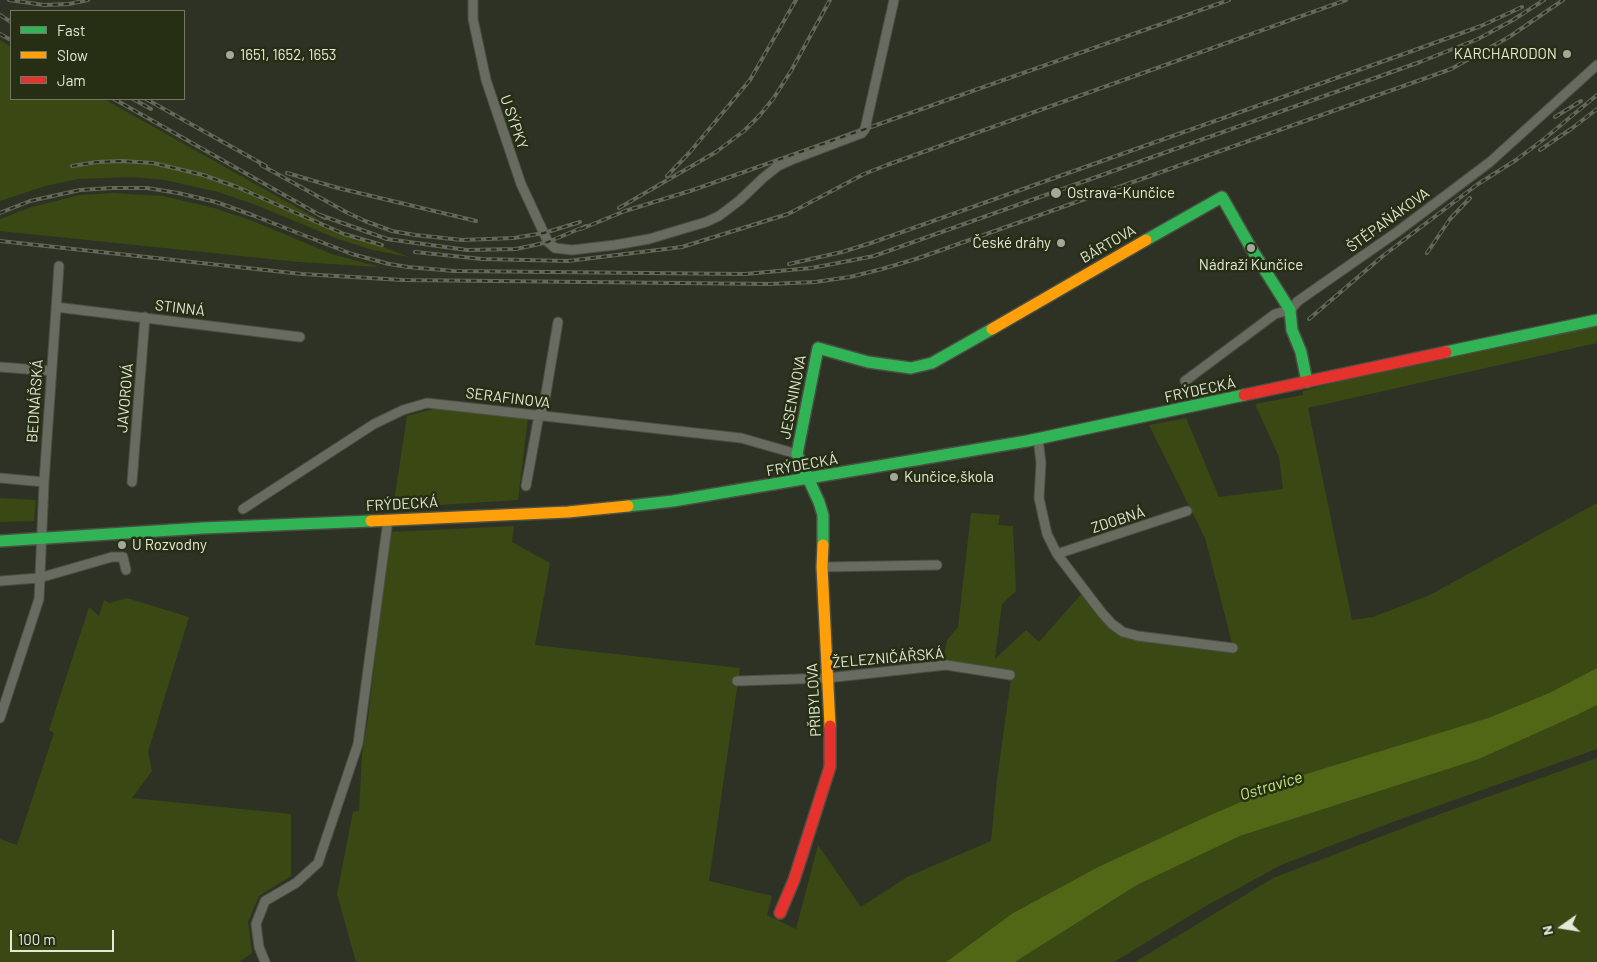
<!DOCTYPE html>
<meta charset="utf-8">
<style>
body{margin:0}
#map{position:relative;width:1597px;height:962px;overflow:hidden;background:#2d3224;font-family:Barlow,sans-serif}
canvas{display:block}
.legend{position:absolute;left:10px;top:10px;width:175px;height:90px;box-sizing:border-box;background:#262e14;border:1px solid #727963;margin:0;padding:6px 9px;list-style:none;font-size:15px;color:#e3e9d9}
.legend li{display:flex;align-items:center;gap:10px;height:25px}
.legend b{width:25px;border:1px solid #727963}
.north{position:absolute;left:1537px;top:902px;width:50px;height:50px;-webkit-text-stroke:4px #262e14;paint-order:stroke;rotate:257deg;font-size:14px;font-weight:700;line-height:20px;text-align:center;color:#e3e9d9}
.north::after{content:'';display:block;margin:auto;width:18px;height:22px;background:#e3e9d9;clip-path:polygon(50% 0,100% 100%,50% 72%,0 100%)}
.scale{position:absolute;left:10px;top:930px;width:104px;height:22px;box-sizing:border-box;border:2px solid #e3e9d9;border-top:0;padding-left:6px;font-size:15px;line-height:18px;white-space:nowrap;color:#e3e9d9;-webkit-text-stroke:4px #262e14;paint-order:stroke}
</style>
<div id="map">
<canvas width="1597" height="962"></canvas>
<ul class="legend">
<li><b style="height:6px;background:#30b455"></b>Fast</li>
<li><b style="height:6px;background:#ff9f0a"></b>Slow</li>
<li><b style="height:6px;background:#e5322d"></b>Jam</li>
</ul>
<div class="north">N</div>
<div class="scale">100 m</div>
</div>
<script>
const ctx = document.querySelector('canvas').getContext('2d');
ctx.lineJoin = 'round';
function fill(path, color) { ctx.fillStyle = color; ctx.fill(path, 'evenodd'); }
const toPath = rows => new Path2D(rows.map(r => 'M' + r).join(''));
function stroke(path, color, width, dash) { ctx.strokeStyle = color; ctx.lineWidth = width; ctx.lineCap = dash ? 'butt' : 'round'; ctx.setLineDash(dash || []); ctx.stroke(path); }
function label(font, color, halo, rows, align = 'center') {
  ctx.font = font + ' Barlow,sans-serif'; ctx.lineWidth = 5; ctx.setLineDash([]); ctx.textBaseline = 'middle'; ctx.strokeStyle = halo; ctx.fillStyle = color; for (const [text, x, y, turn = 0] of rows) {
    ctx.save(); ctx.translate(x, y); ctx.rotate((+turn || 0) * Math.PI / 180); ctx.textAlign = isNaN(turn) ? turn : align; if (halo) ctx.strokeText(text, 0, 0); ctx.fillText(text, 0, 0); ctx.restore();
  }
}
const green = toPath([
 [0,40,11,47,11,99,104,99,344,234,365,240,409,257,373,250,338,239,256,205,218,192,165,180,132,177,78,179,45,186,0,201],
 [113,193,163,196,214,208,250,220,332,254,379,267,299,262,0,231,0,219,32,207,80,195],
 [1597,326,1597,343,1308,408,1352,620,1373,617,1430,595,1597,503,1597,668,1549,693,1488,718,1406,744,1197,821,1098,867,1013,913,946,962,356,962,337,894,353,812,359,811,362,754,368,718,390,532,514,526,512,542,550,563,535,645,740,668,709,881,772,896,767,915,796,929,818,845,861,907,907,877,991,841,997,780,1012,671,943,662,947,640,958,627,971,513,1000,515,998,525,1013,526,1016,591,1002,604,995,659,1026,630,1039,642,1083,592,1105,623,1122,635,1233,647,1205,538,1149,425,1186,418,1219,497,1283,489,1279,457,1255,404,1303,395,1303,391,1348,379],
 [437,408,528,418,518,500,393,508,407,416],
 [0,498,36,500,34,521,0,522],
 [127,598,189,617,148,752,152,771,132,798,291,814,291,876,259,896,248,922,252,953,239,962,0,962,0,839,17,845,54,733,49,730,89,607,99,616,104,600,109,603],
 [1597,705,1597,749,1390,823,1281,865,1204,907,1114,962,1015,962,1137,885,1240,836,1479,759,1577,715],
 [1597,758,1597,962,1135,962,1273,878,1440,814]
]);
const water = toPath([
 [1597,668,1597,705,1577,715,1479,759,1240,836,1137,885,1015,962,946,962,1013,913,1098,867,1197,821,1303,775,1488,718,1549,693]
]);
const street = toPath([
 [473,0,473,19,486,80,521,184,548,242,555,248,572,250,615,245,649,239,706,222,719,216,740,200,763,178,778,166,796,158,862,133,865,129,894,0],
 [56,307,300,337],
 [0,367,51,371],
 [1185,381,1275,314,1290,310,1298,301,1397,232,1490,162,1597,65],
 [1038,438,1041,463,1039,498,1047,534,1057,554,1102,613,1112,624,1123,632,1138,636,1233,648],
 [0,478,44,482],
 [132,482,145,317],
 [526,486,539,415,544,405,558,322],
 [243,509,374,424,403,410,427,403,741,438,797,454],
 [1057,554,1187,511],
 [822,567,937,565],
 [0,581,39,578,112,557,123,557,126,570],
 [737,681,827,678,946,665,1010,675],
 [0,718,39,599,44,482,59,266],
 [265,962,259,947,256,924,265,901,296,883,318,863,358,744,388,520]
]);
const fast = toPath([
 [1146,240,1222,197,1251,248,1290,310,1292,330,1301,352,1307,382],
 [1446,352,1597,320],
 [628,506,673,501,1027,441,1244,395],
 [0,541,203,528,371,521],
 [823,545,823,515,819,502,797,454,818,348,868,362,911,368,932,363,992,329]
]);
const slow = toPath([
 [992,329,1146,240],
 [371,521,568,512,628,506],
 [823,545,822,567,830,726]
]);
const jam = toPath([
 [1244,395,1446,352],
 [780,913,794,880,830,767,830,726]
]);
const rail = toPath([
 [9,0,44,5,69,4,88,0],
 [0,15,11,22],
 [0,34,11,40],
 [114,99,325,218],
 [133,99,151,109],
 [146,99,266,166],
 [1555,117,1581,101],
 [1540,150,1571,129,1597,109],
 [261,165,346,212,365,221,392,231,415,235,462,240,514,238,544,233,580,222],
 [72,166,97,162,122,161,153,163,174,168,203,175,237,187,344,234,382,245],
 [287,173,338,188,476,221],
 [667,176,690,152,750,80,796,0],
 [619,208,716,152,744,131,760,115,773,99,791,71,830,0],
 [0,213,30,201,80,190,112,188,147,188,178,193,216,202,252,215,352,254,389,264,408,267,454,271,745,274,812,268,874,256,1420,62,1478,39,1513,20,1544,0],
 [320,215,387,239,467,250,516,249,535,245,548,242,586,226],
 [581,229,625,211,693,190,806,150,1229,0],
 [0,241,302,274,403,280,769,284,815,282,850,277,882,269,916,259,1426,78,1451,69,1509,37,1563,0],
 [415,252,482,259,568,261,682,247,788,214,864,174,887,165,1346,0],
 [1427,253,1450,219,1470,198],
 [789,264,842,252,871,243,1415,50,1481,26,1522,7],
 [1309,319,1384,255,1478,184,1516,160,1544,139,1597,95]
]);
const markers = [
 [1567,54,5,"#a3a99a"],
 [230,55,5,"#a3a99a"],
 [1056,193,6,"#a3a99a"],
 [1061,243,5,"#a3a99a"],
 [1251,248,5,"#a3a99a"],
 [894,477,5,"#a3a99a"],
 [122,545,5,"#a3a99a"]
];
const poiNames = [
 ["KARCHARODON",1557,54,"right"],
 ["1651, 1652, 1653",240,55],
 ["Ostrava-Kunčice",1067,193],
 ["České dráhy",1051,243,"right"],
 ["Nádraží Kunčice",1251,265,"center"],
 ["Kunčice,škola",904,477],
 ["U Rozvodny",132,545]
];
const streetNames = [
 ["U SÝPKY",514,122,71],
 ["ŠTĚPAŇÁKOVA",1388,220,-36],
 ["BÁRTOVA",1108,244,-30],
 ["STINNÁ",180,308,7],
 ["FRÝDECKÁ",1200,390,-12],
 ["JESENINOVA",793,397,-79],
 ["JAVOROVÁ",125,398,-85],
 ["SERAFINOVA",508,398,7],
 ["BEDNÁŘSKÁ",35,401,-86],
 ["FRÝDECKÁ",802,465,-10],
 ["FRÝDECKÁ",402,504,-3],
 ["ZDOBNÁ",1118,520,-18],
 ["ŽELEZNIČÁŘSKÁ",888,658,-5],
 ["PŘIBYLOVA",814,700,-93]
];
const waterNames = [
 ["Ostravice",1271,786,-17]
];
fill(green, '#3a4814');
fill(water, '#516715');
stroke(street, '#4a4f42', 11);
stroke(fast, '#4a4f42', 14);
stroke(slow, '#4a4f42', 14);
stroke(jam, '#4a4f42', 14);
stroke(street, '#676b60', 9);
stroke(fast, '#30b455', 11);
stroke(slow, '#ff9f0a', 11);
stroke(jam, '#e5322d', 11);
stroke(rail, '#63685b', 4);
stroke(rail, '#262e14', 2, [5.5]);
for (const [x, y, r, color] of markers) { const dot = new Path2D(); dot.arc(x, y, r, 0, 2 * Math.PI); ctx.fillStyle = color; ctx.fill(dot); stroke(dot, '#262e14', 2); }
label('15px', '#e3e9d9', '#262e14', poiNames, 'left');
label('15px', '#e3e9d9', '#262e14', streetNames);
label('italic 16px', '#c5e879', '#262e14', waterNames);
</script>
